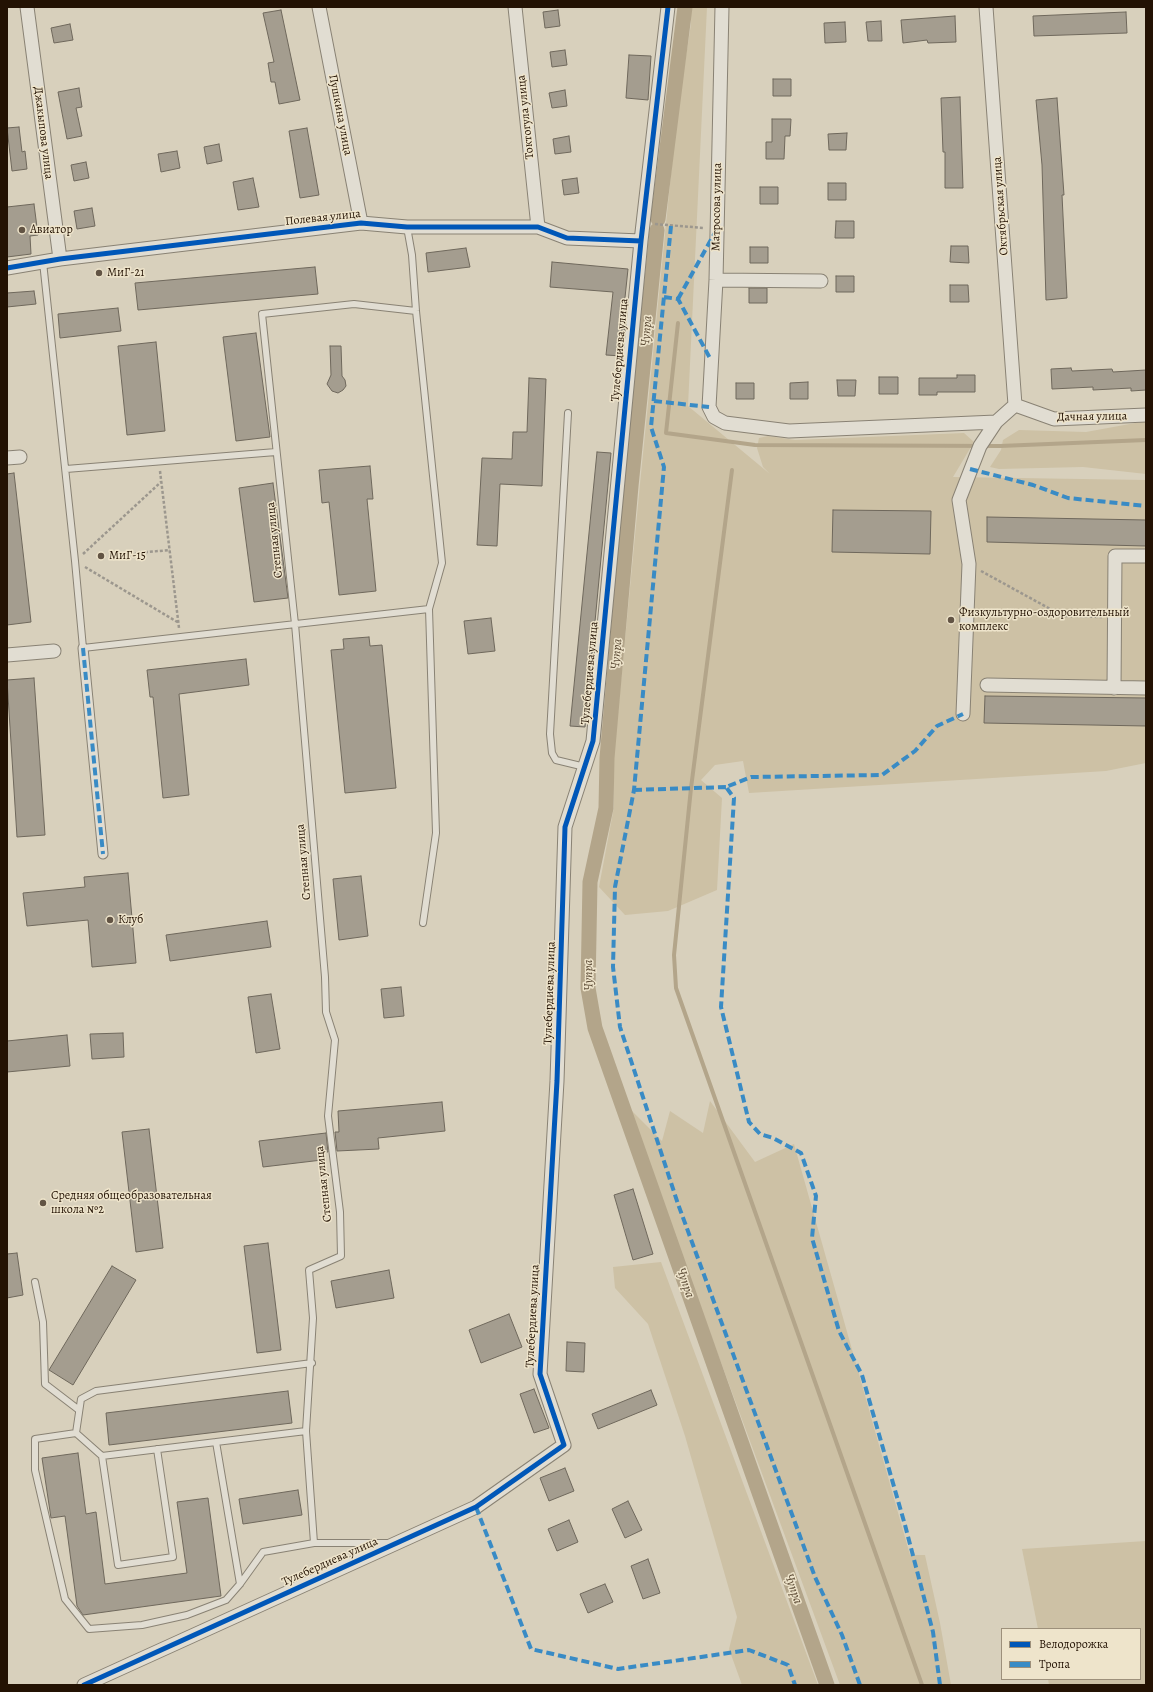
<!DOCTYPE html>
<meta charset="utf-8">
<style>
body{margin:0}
#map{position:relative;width:1153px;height:1692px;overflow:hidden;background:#d8d0bc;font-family:Alegreya,serif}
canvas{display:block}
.frame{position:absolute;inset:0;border:8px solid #231203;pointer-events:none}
.legend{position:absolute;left:1001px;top:1628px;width:140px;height:52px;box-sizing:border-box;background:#eee4cb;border:1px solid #9d907b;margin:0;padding:5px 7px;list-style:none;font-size:12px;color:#231203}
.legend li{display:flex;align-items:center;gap:8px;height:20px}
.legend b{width:20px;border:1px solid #9d907b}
</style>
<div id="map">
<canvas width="1153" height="1692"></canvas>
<div class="frame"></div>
<ul class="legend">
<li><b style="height:5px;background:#0057b8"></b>Велодорожка</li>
<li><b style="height:5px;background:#398bc5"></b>Тропа</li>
</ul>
</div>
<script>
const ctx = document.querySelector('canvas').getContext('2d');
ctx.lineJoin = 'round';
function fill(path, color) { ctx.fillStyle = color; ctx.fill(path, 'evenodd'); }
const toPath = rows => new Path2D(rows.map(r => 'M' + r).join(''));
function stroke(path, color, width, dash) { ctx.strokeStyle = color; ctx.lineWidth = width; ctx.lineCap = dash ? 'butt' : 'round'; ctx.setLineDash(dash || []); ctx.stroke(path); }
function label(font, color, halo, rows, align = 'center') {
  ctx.font = font + ' Alegreya,serif'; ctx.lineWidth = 3; ctx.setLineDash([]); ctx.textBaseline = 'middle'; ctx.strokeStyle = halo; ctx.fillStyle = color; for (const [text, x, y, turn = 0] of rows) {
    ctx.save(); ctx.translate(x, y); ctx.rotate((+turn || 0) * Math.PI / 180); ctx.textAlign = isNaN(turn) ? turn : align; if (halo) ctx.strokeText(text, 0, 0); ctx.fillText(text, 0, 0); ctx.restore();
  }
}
const green = toPath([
 [691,7,707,7,688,406,770,474,763,467,757,448,759,438,768,436,795,440,964,433,974,442,953,477,1146,480,1146,763,1106,771,749,793,743,761,715,765,701,780,722,798,717,890,668,911,625,915,599,887,614,807,614,754,640,484,677,114,691,24],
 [1146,421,1146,474,1083,467,999,469,990,467,1001,450,1003,440,1019,430,1086,432],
 [710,1101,755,1162,794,1144,910,1555,925,1555,940,1623,951,1685,840,1685,626,1105,662,1141,670,1111,703,1133],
 [661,1262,818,1685,742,1685,729,1649,737,1617,685,1436,648,1324,615,1288,613,1267],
 [1146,1541,1146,1685,1049,1685,1048,1679,1140,1679,1140,1629,1038,1629,1022,1549]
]);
const stream = toPath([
 [678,323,666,433,755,445,1000,446,1146,440],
 [732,470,691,788,674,955,676,988,922,1685]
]);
const canal = toPath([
 [658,219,685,7],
 [657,230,631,486,607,758,606,808,590,882,588,988,595,1028,827,1685]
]);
const building = toPath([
 [281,10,300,100,279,104,275,82,271,82,268,63,274,62,263,13,281,10],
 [558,10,560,26,545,28,543,12,558,10],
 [1126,12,1127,33,1034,36,1033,16,1126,12],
 [955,16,956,42,928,43,927,40,903,43,901,20,955,16],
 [881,21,882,41,868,41,866,22,881,21],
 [845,22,846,42,825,43,824,23,845,22],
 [70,24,73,40,54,43,51,28,70,24],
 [565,50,567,65,552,67,550,52,565,50],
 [629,55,651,56,648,100,626,98,629,55],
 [773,79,791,79,791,96,773,96,773,79],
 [79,88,82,107,76,108,82,136,67,139,58,92,79,88],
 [565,90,567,106,552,108,549,93,565,90],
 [960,97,963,188,945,188,945,152,943,152,941,98,960,97],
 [1057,98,1064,195,1062,195,1067,298,1046,300,1042,165,1036,100,1057,98],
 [772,119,791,119,790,136,785,136,784,159,766,159,766,142,772,142,772,119],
 [19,127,22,152,25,151,27,169,12,171,7,128,19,127],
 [307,128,319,195,300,198,289,131,307,128],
 [847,133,846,150,829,150,828,134,847,133],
 [569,136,571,152,555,154,553,139,569,136],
 [219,144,222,161,207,164,204,147,219,144],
 [177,151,180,168,161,172,158,154,177,151],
 [86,162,89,178,74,181,71,165,86,162],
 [253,178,259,207,238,210,233,182,253,178],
 [577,178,579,193,564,195,562,180,577,178],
 [828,183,846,183,846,200,828,200,828,183],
 [760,187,778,187,778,204,760,204,760,187],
 [34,204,38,235,30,236,31,254,7,257,7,207,34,204],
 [92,208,95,226,77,229,74,211,92,208],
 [836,221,854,221,854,238,835,238,836,221],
 [951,246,968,246,969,263,950,262,951,246],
 [750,247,768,247,768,263,750,263,750,247],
 [466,248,470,267,428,272,426,253,466,248],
 [552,262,628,269,624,307,627,307,622,356,606,355,613,292,550,287,552,262],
 [315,267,318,294,138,310,135,283,315,267],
 [836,276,854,276,854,292,836,292,836,276],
 [950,285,968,285,969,302,950,302,950,285],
 [749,288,767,288,767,303,749,303,749,288],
 [34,291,36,304,7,307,7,293,34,291],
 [118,308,121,331,60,338,58,314,118,308],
 [256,333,270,437,236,441,223,337,256,333],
 [156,342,165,431,127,435,118,346,156,342],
 [330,346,341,346,342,376,345,380,346,386,343,390,338,393,332,391,327,384,331,375,330,346],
 [1071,368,1072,371,1112,369,1113,372,1146,370,1146,390,1131,391,1131,388,1093,390,1093,387,1052,389,1051,369,1071,368],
 [957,375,975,375,975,392,937,392,937,395,919,395,919,378,957,378,957,375],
 [879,377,898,377,898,394,879,394,879,377],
 [529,378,546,379,542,486,500,484,497,546,477,545,482,458,512,459,513,432,527,432,529,378],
 [837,380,856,380,855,396,838,396,837,380],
 [808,382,808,399,790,399,790,383,808,382],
 [736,383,754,383,754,399,736,399,736,383],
 [597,452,611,453,585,727,570,726,597,452],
 [370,466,373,499,367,499,376,591,339,595,329,502,322,503,319,470,370,466],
 [14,473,31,622,7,625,7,474,14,473],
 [273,483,288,598,254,602,239,488,273,483],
 [833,510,931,511,930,554,832,552,833,510],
 [987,517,1146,520,1146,546,987,542,987,517],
 [491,618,495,651,468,654,464,621,491,618],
 [369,637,370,646,382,645,396,788,345,793,331,650,344,649,343,639,369,637],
 [246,659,249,685,179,694,189,795,163,798,153,697,150,697,147,670,246,659],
 [34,678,45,835,17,837,7,680,34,678],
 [985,696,1146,698,1146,726,984,723,985,696],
 [128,873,136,963,92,967,88,920,27,926,23,893,85,887,84,877,128,873],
 [361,876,368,936,339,940,333,879,361,876],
 [267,921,271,947,170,961,166,935,267,921],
 [401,987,404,1016,384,1018,381,989,401,987],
 [271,994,280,1049,256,1053,248,997,271,994],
 [123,1033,124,1057,92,1059,90,1034,123,1033],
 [67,1035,70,1066,7,1072,7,1041,67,1035],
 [442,1102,445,1131,378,1138,379,1149,337,1151,335,1132,339,1132,338,1111,442,1102],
 [149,1129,163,1248,136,1252,122,1132,149,1129],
 [326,1133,328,1152,321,1152,322,1160,263,1167,259,1141,326,1133],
 [633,1189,653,1254,633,1260,614,1195,633,1189],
 [268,1243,281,1350,257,1353,244,1246,268,1243],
 [17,1253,23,1295,7,1298,7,1254,17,1253],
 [112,1266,136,1280,73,1385,49,1370,112,1266],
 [389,1270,394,1298,336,1308,331,1281,389,1270],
 [509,1314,522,1347,481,1363,469,1330,509,1314],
 [567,1342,585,1343,584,1372,566,1371,567,1342],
 [534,1389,549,1428,534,1433,520,1394,534,1389],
 [651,1390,657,1405,598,1429,592,1414,651,1390],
 [288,1391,292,1423,109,1445,106,1413,288,1391],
 [78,1453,86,1514,96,1512,105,1584,187,1573,177,1502,208,1498,221,1596,83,1615,77,1606,65,1516,51,1518,42,1458,78,1453],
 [565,1468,574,1491,549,1501,540,1478,565,1468],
 [298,1490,302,1515,243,1524,239,1499,298,1490],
 [628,1501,642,1530,625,1538,612,1509,628,1501],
 [569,1520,578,1542,557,1551,548,1529,569,1520],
 [648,1559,660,1593,643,1599,631,1566,648,1559],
 [605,1584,613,1602,588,1613,580,1594,605,1584]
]);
const path = toPath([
 [655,224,704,228],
 [160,471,179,628],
 [83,554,161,482],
 [115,555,170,550],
 [85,567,179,623],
 [981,571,1063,616,1102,617]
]);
const service = toPath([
 [43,262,75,561,83,648,429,609,442,563,416,311,412,255,407,227],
 [568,413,550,734,552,753,556,760,585,767],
 [66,469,276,452],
 [423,923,436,833,429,609],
 [35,1282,43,1322,45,1384,79,1410],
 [306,1431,102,1456,76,1433,35,1439,35,1470,65,1599,89,1629,142,1625,187,1615,226,1600,240,1584,263,1552,314,1543,388,1543],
 [76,1433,81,1399,96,1391,312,1363],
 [216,1442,240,1584],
 [102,1456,118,1565,173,1557,157,1449],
 [314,1543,306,1431,313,1318,309,1270,341,1256,340,1212,328,1116,335,1040,326,1012,325,977,295,624,262,314,354,304,416,311]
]);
const pedestrian = toPath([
 [83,648,103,854]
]);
const minor = toPath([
 [27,7,60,259],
 [319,7,361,223],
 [515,7,538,227],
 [722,7,716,280,709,407,714,417,725,423,789,431,996,422,1015,405],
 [986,7,1015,405],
 [7,268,60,259,361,223,407,227,538,227,567,238,641,241],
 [716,280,821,281],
 [1015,405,1054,419,1146,415],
 [7,458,20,457],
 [7,655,54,651],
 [987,685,1146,688],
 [1114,688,1115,556,1146,556],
 [963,714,969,564,959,500,980,446,996,422],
 [84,1685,476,1507,564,1445,540,1374,557,1081,565,827,593,741,641,241,668,7]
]);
const quiet = toPath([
 [671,226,651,427,664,467,634,790,615,887,613,967,620,1027,678,1204,815,1577,842,1635,860,1685],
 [664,297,678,299,711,360],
 [678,299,717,229],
 [654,401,709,407],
 [970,469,1033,485,1068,498,1146,506],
 [83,648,103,854],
 [634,790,726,787],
 [476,1507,531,1649,618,1669,749,1650,788,1665,795,1685],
 [940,1685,933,1632,905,1525,862,1375,839,1331,812,1238,816,1196,801,1153,773,1138,760,1134,749,1122,721,1007,734,798,726,787,751,777,882,775,915,751,937,726,963,714]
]);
const cycleway = toPath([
 [7,268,60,259,361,223,407,227,538,227,567,238,641,241],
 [84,1685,476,1507,564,1445,540,1374,557,1081,565,827,593,741,641,241,668,7]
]);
const markers = [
 [22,230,4,"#625444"],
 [99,273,4,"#625444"],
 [101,556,4,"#625444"],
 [951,620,4,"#625444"],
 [110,920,4,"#625444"],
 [43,1203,4,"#625444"]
];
const streetNames = [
 ["Пушкина улица",340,115,79],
 ["Токтогула улица",526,117,-96],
 ["Джакыпова улица",43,133,83],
 ["Октябрьская улица",1001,206,-94],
 ["Матросова улица",717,207,-89],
 ["Полевая улица",323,218,-6],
 ["Тулебердиева улица",620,350,-85],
 ["Дачная улица",1092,417,-1],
 ["Степная улица",275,540,-96],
 ["Тулебердиева улица",590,673,-85],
 ["Степная улица",304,862,-95],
 ["Тулебердиева улица",550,993,-88],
 ["Степная улица",324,1184,-96],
 ["Тулебердиева улица",533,1316,-87],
 ["Тулебердиева улица",330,1562,-24]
];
const poiNames = [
 ["Авиатор",30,230],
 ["МиГ-21",107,273],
 ["МиГ-15",109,556],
 ["Физкультурно-оздоровительный",959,613],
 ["комплекс",959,627],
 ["Клуб",118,920],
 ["Средняя общеобразовательная",51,1196],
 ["школа №2",51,1210]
];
const waterNames = [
 ["Чупра",647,331,-85],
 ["Чупра",617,654,-85],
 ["Чупра",589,975,-91],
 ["Чупра",685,1283,71],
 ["Чупра",793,1589,71]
];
fill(green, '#cdc1a5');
stroke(stream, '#b3a58a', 4);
stroke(canal, '#b3a58a', 15);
fill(building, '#a49d8f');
stroke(building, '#6f685c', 1);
stroke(service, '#898274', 8);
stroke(pedestrian, '#898274', 11);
stroke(minor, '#898274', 15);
stroke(path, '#9c978e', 2.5, [3, 2]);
stroke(service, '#e1ddd2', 6);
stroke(pedestrian, '#e1ddd2', 9);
stroke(minor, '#e1ddd2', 13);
stroke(quiet, '#398bc5', 4, [8, 4]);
stroke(cycleway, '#0057b8', 5);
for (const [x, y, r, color] of markers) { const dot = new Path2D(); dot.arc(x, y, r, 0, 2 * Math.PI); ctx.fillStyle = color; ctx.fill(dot); stroke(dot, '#eee4cb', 1.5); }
label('12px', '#231203', '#eee4cb', streetNames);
label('12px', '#231203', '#eee4cb', poiNames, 'left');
label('italic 13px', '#5d4c36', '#eee4cb', waterNames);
</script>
